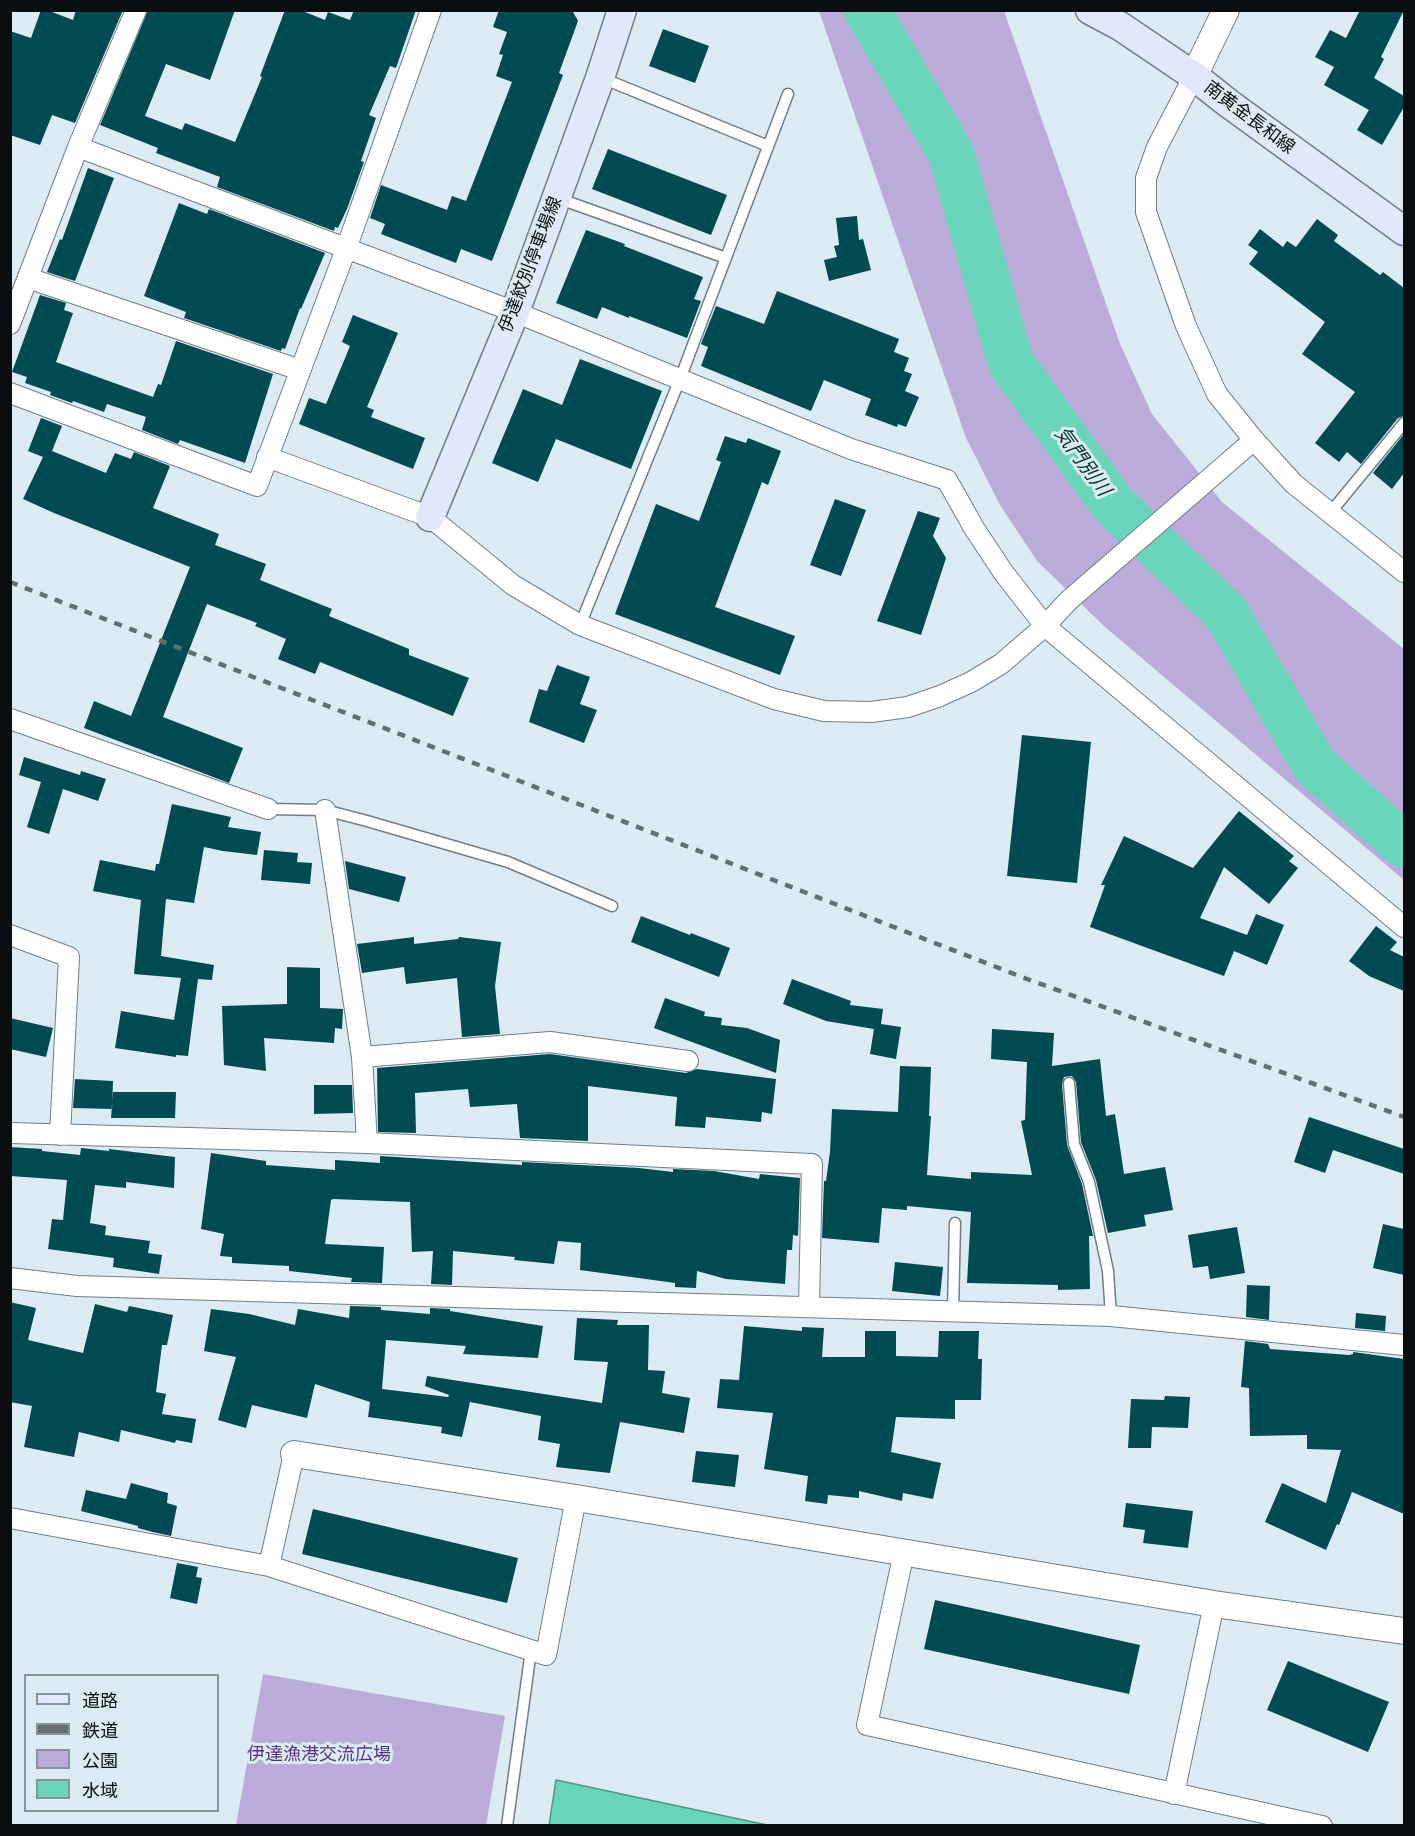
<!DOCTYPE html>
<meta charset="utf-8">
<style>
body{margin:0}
#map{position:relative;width:1415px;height:1836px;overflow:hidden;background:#ddebf5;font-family:"Space Grotesk","Noto Sans JP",sans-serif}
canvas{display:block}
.frame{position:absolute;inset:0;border:12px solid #0a0e11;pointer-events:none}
.legend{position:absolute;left:24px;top:1674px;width:195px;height:138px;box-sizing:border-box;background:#ddebf5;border:2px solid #89939a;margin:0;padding:8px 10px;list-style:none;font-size:18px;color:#0a0e11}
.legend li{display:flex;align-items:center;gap:12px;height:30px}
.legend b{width:30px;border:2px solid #89939a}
</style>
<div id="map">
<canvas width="1415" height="1836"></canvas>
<div class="frame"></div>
<ul class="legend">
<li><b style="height:8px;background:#e3e9fd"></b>道路</li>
<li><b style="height:8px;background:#666e74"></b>鉄道</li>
<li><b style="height:16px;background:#bcacd9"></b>公園</li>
<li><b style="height:16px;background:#69d5ba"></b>水域</li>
</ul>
</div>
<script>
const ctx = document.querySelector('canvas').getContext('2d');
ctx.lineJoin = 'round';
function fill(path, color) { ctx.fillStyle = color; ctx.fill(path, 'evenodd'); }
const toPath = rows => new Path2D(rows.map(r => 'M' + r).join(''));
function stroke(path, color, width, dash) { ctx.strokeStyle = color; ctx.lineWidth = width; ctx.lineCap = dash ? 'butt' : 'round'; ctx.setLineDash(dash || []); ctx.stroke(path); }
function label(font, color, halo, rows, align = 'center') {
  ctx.font = font + ' "Space Grotesk","Noto Sans JP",sans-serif'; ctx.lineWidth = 6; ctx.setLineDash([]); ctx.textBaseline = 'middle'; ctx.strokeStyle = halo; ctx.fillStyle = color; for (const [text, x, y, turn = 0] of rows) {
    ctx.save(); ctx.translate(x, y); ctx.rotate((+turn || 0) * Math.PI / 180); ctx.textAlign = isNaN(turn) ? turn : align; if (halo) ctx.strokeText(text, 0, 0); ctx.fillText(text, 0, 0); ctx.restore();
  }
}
const green = toPath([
 [819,11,1004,11,1120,344,1152,414,1222,502,1404,649,1404,880,1105,627,1037,561,1000,505,966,438],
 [263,1674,505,1716,486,1825,236,1825]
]);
const water = toPath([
 [556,1780,767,1825,549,1825,556,1780]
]);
const river = toPath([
 [867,10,951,153,1011,363,1113,504,1226,613,1315,766,1404,845]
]);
const building = toPath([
 [41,10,47,10,73,20,76,10,123,10,75,123,52,115,40,145,10,135,10,31,31,38],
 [148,10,235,10,210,80,166,64,145,116,182,130,185,123,235,142,262,77,260,76,285,10,300,10,325,20,328,12,350,20,354,10,416,10,396,68,390,66,369,115,376,118,361,161,364,162,347,209,338,228,335,227,334,231,217,187,220,177,156,153,158,148,100,125],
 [499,10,572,10,578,21,559,73,563,75,492,261,461,249,456,263,381,234,385,224,370,218,381,185,447,210,452,196,466,201,512,82,496,76,503,55,499,54,507,32,493,27],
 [1360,10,1404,10,1381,57,1384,59,1374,78,1404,96,1404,107,1382,145,1357,130,1369,110,1324,85,1334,67,1315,57,1330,30,1346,38],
 [663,29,709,46,695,83,649,66],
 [608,149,727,195,711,235,592,189],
 [88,168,114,178,75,281,47,272,60,239,62,240],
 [179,203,207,214,209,209,325,253,301,309,300,308,285,349,282,348,281,351,184,318,186,312,144,296],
 [857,216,859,240,863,239,871,270,829,281,824,260,837,257,834,246,839,245,836,218],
 [1317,219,1338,235,1334,241,1380,275,1383,272,1404,288,1404,416,1398,418,1361,464,1347,452,1339,462,1315,443,1355,392,1302,354,1325,322,1249,264,1258,252,1248,245,1260,229,1283,247,1287,241,1296,247],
 [586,230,625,244,624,246,703,277,694,299,701,301,687,338,629,316,629,318,602,307,597,319,556,303],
 [777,291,899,339,894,352,909,358,904,371,912,374,905,391,919,397,906,427,898,424,897,427,865,415,871,399,824,380,811,411,701,366,708,347,701,344,716,306,764,324],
 [40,295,66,303,64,310,73,313,56,362,153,397,158,384,161,385,176,341,273,374,245,463,180,440,178,444,142,430,146,417,107,404,104,412,73,401,72,403,50,395,51,392,25,383,27,377,12,372],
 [353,315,398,333,367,407,374,410,371,417,425,438,413,469,299,424,309,398,326,404,350,346,342,342],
 [580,359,662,391,631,469,556,439,538,482,492,463,523,389,562,405],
 [41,418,62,426,52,451,106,473,115,453,131,459,134,452,170,466,153,508,219,534,215,545,266,564,260,580,332,609,329,616,409,649,409,655,469,678,453,716,320,662,315,674,278,659,286,639,255,626,257,623,207,604,163,717,243,748,229,783,84,728,94,701,131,716,190,567,54,513,23,499,43,457,28,451],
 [1404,434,1404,473,1392,489,1373,473],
 [725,436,746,443,748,438,781,451,768,485,762,482,715,607,795,636,780,675,615,614,656,504,699,521,721,462,716,460],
 [835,499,866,510,841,576,810,565],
 [918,511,940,518,933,536,946,558,921,635,877,621],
 [557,665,590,677,580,704,597,710,584,743,529,722,539,689,547,691],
 [1022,735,1091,742,1077,883,1007,876],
 [24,757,80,775,81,771,106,779,98,801,63,789,49,834,27,827,41,782,19,775],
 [172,804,231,817,228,827,261,832,257,855,223,851,204,847,194,903,166,899,161,956,214,965,212,980,198,979,188,1056,176,1055,176,1057,115,1048,121,1011,174,1020,181,978,134,974,141,900,93,891,100,860,155,871,156,864,159,864],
 [1239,811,1294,856,1289,861,1298,868,1269,904,1224,867,1200,918,1247,935,1256,914,1284,925,1267,965,1234,951,1224,976,1090,927,1105,885,1101,885,1124,836,1193,868],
 [264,850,298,853,297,862,312,863,310,884,261,880],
 [345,861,406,877,399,902,349,889],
 [641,916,690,935,691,933,730,948,719,977,631,942],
 [1376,926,1397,942,1390,950,1404,957,1404,991,1369,976,1349,961],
 [414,937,414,944,458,939,459,937,501,942,495,986,500,1034,462,1037,457,978,406,984,404,967,362,973,357,944],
 [287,967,320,968,320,1008,343,1009,342,1029,335,1028,334,1043,264,1038,266,1071,224,1065,222,1006,287,1004],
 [792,979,851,1001,850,1005,883,1009,881,1024,901,1027,896,1059,870,1054,874,1029,826,1021,783,1004],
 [665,998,705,1012,704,1016,722,1018,721,1025,747,1028,780,1040,776,1073,654,1028],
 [10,1018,53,1028,46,1057,10,1049],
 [992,1029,1054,1033,1052,1066,1100,1059,1106,1116,1115,1114,1124,1174,1165,1167,1173,1210,1144,1215,1146,1226,1108,1233,1096,1180,1081,1142,1076,1082,1072,1076,1064,1077,1062,1084,1067,1145,1082,1184,1093,1236,1089,1236,1090,1289,1058,1290,1058,1285,967,1283,971,1212,907,1206,907,1210,882,1208,879,1243,822,1238,824,1181,826,1181,830,1152,832,1109,898,1112,900,1066,931,1067,929,1116,931,1116,927,1175,971,1179,971,1172,1032,1175,1021,1121,1025,1120,1027,1062,991,1059],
 [550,1054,686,1073,697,1069,776,1079,772,1114,762,1112,761,1122,706,1117,705,1128,675,1126,677,1097,588,1086,588,1141,520,1138,517,1104,470,1107,468,1089,415,1093,416,1133,378,1132,377,1068],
 [75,1079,113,1081,112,1109,73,1108],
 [314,1085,352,1085,353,1113,314,1114],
 [113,1092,176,1092,175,1118,111,1118],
 [1309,1117,1404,1149,1404,1174,1333,1150,1325,1173,1294,1162],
 [10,1147,42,1149,42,1151,80,1155,81,1148,109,1151,109,1149,175,1157,174,1188,126,1182,126,1188,95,1185,90,1223,106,1226,105,1235,150,1241,148,1253,162,1255,159,1274,113,1267,114,1258,48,1249,52,1219,63,1220,67,1180,10,1176],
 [211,1153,266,1161,266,1165,335,1170,335,1160,380,1163,380,1156,522,1165,522,1162,639,1168,673,1172,673,1169,714,1171,759,1179,760,1174,800,1178,798,1236,793,1235,792,1250,787,1250,785,1284,726,1279,697,1271,696,1288,675,1287,675,1283,580,1270,581,1243,558,1241,554,1264,514,1260,515,1257,453,1251,452,1285,431,1284,433,1251,412,1252,410,1202,333,1199,331,1200,325,1244,384,1247,382,1283,351,1282,352,1278,289,1271,289,1266,232,1263,232,1257,220,1256,224,1234,201,1229],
 [1383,1224,1404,1229,1404,1275,1373,1268],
 [1237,1227,1245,1273,1210,1279,1208,1266,1193,1268,1188,1235],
 [895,1262,943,1267,940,1296,892,1291],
 [1247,1285,1270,1286,1269,1320,1246,1317],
 [10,1302,36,1308,28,1340,83,1353,95,1304,127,1312,129,1306,173,1315,167,1345,162,1345,156,1392,166,1394,162,1414,196,1419,192,1443,176,1440,175,1443,121,1430,119,1442,79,1432,74,1457,24,1447,32,1406,10,1402],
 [350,1306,381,1307,381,1310,430,1314,430,1308,450,1309,450,1311,543,1326,538,1358,463,1354,466,1346,386,1340,382,1389,448,1397,449,1395,425,1386,427,1376,602,1403,608,1362,574,1360,577,1318,618,1320,617,1325,649,1325,648,1370,665,1371,662,1393,690,1398,684,1433,620,1422,610,1473,556,1467,560,1444,538,1440,541,1416,470,1402,462,1437,441,1433,442,1427,368,1417,370,1402,315,1384,307,1418,252,1405,246,1428,218,1420,236,1357,204,1351,211,1309,249,1314,295,1325,298,1309,349,1318],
 [1356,1313,1386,1316,1385,1331,1355,1328],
 [744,1326,802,1331,802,1327,824,1328,822,1357,865,1357,865,1331,896,1331,896,1356,938,1357,939,1331,979,1331,978,1359,982,1359,981,1400,955,1400,955,1419,896,1417,891,1452,941,1463,933,1499,903,1493,902,1501,859,1491,859,1498,828,1495,827,1504,805,1501,808,1476,764,1469,773,1413,717,1408,720,1379,739,1380],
 [1245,1341,1268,1344,1270,1349,1349,1355,1353,1354,1353,1352,1404,1359,1404,1514,1352,1492,1339,1525,1337,1524,1326,1550,1265,1522,1282,1483,1326,1503,1341,1450,1307,1449,1307,1435,1250,1436,1249,1388,1241,1387],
 [1165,1396,1190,1397,1188,1428,1152,1427,1151,1448,1128,1448,1131,1399,1164,1400],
 [696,1451,739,1455,735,1487,692,1482],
 [131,1483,168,1493,167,1503,177,1506,171,1536,153,1532,138,1528,138,1526,81,1511,86,1490,126,1499],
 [1126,1503,1193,1511,1188,1548,1143,1543,1145,1530,1123,1527],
 [313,1509,518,1558,507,1603,302,1554],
 [177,1563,198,1567,196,1577,202,1578,197,1604,170,1598],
 [935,1600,1140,1645,1129,1694,924,1649],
 [1288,1661,1389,1702,1368,1752,1267,1710]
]);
const service = toPath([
 [602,78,768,146],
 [557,198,726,258],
 [1330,513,1404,423],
 [580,625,680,379,788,94],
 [268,809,325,810,367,821,508,862,612,906],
 [1069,1083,1074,1144,1089,1182,1108,1271,1111,1316],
 [953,1311,955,1223],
 [507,1826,531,1650]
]);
const minor = toPath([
 [1194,76,1157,147,1146,178,1146,212,1186,326,1217,394,1254,440,1294,484,1404,572],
 [78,147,515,312,851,449,947,480,974,528,1003,572,1045,626,1404,927],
 [28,278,300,370],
 [10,324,78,147,136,10],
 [10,393,257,486,346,249,431,10],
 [267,457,430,517,513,585,580,625,774,699,824,711,871,712,908,707,940,696,971,682,1001,664,1045,626,1068,601,1254,440],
 [10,719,268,809],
 [325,810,362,1057,367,1143],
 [10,935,69,957,60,1135],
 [362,1057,550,1042,688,1061],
 [10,1133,367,1143,812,1164,809,1306],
 [10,1278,77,1286,1111,1316,1404,1345],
 [10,1518,269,1566,546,1655,576,1498],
 [904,1552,867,1725,1322,1826],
 [269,1566,294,1454],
 [1174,1794,1214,1604]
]);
const tertiary = toPath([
 [1194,76,1226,10],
 [294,1454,576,1498,1214,1604,1404,1631]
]);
const secondary = toPath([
 [1090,10,1120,26,1194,76,1228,103,1404,231],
 [430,517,515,312,600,78,622,10]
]);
const rail = toPath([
 [10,582,1027,979,1404,1117]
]);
const streetNames = [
 ["南黄金長和線",1249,118,37],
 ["伊達紋別停車場線",531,265,-69]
];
const parkNames = [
 ["伊達漁港交流広場",319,1755]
];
const waterNames = [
 ["気門別川",1082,462,54]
];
fill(green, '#bcacd9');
fill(water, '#69d5ba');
stroke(water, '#4c9987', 1.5);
stroke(river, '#69d5ba', 46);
fill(building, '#004b52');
stroke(service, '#727e87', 13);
stroke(minor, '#727e87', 22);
stroke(tertiary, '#727e87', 28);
stroke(secondary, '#727e87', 31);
stroke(service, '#fff', 10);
stroke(minor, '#fff', 20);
stroke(tertiary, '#fff', 26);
stroke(secondary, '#e3e9fd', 28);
stroke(rail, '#666e74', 4.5, [8, 8]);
label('18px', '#0a0e11', '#ddebf5', streetNames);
label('18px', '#583287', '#ddebf5', parkNames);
label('italic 20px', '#003329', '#ddebf5', waterNames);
</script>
